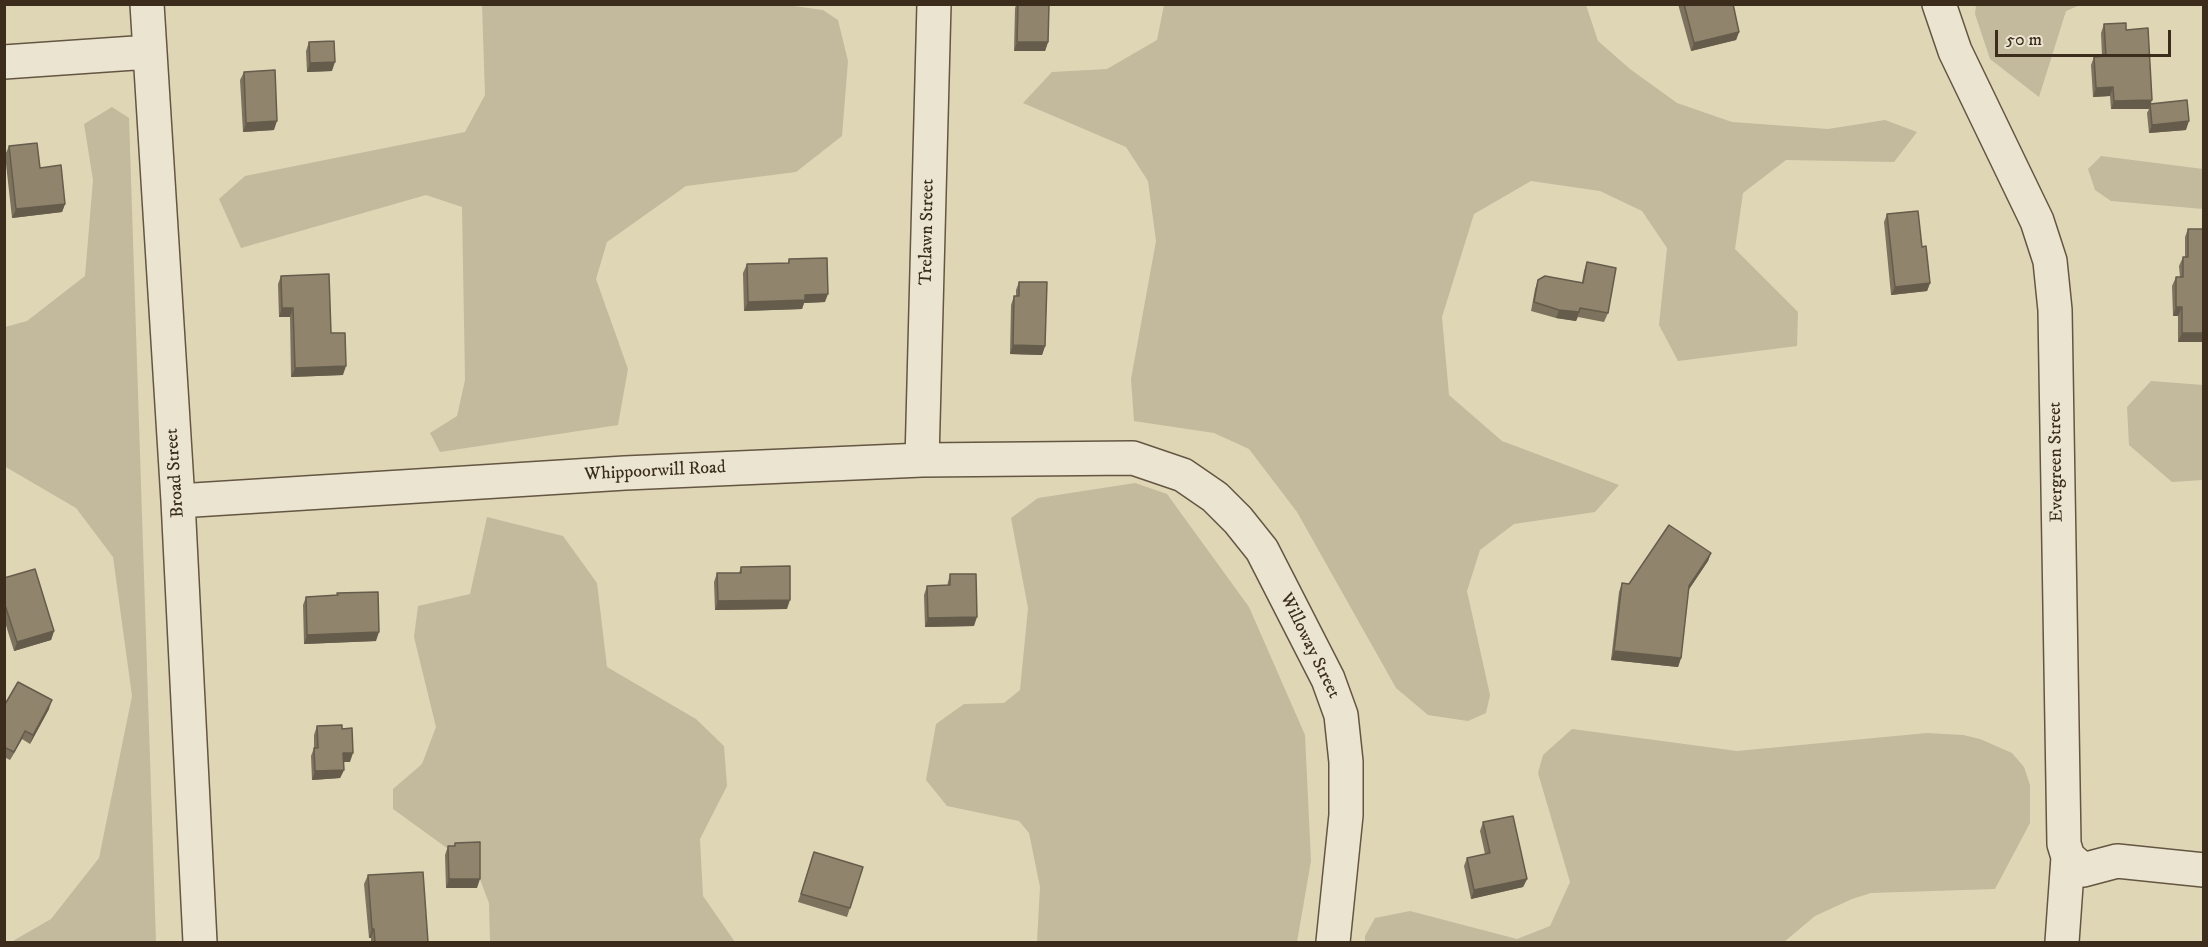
<!DOCTYPE html>
<style>
body{margin:0}
#map{position:relative;width:2208px;height:947px;overflow:hidden;background:#dfd6b6;font-family:"IM FELL DW Pica",serif}
canvas{display:block}
.frame{position:absolute;inset:0;border:6px solid #3b2c1c;pointer-events:none}
.scale{position:absolute;left:1995px;top:30px;width:176px;height:27px;box-sizing:border-box;border:3px solid #3b2c1c;border-top:0;padding-left:8px;font-size:18px;line-height:21px;white-space:nowrap;color:#3b2c1c;-webkit-text-stroke:4px #eae4d0;paint-order:stroke}
</style>
<div id="map">
<canvas width="2208" height="947"></canvas>
<div class="frame"></div>
<div class="scale">50 m</div>
</div>
<script>
const ctx = document.querySelector('canvas').getContext('2d');
ctx.lineJoin = 'round';
function fill(path, color) { ctx.fillStyle = color; ctx.fill(path, 'evenodd'); }
const toPath = rows => new Path2D(rows.map(r => 'M' + r).join(''));
function stroke(path, color, width, dash) { ctx.strokeStyle = color; ctx.lineWidth = width; ctx.lineCap = dash ? 'butt' : 'round'; ctx.setLineDash(dash || []); ctx.stroke(path); }
function label(font, color, halo, rows, align = 'center') {
  ctx.font = font + ' "IM FELL DW Pica",serif'; ctx.lineWidth = 5; ctx.setLineDash([]); ctx.textBaseline = 'middle'; ctx.strokeStyle = halo; ctx.fillStyle = color; for (const [text, x, y, turn = 0] of rows) {
    ctx.save(); ctx.translate(x, y); ctx.rotate((+turn || 0) * Math.PI / 180); ctx.textAlign = isNaN(turn) ? turn : align; if (halo) ctx.strokeText(text, 0, 0); ctx.fillText(text, 0, 0); ctx.restore();
  }
}
const green = toPath([
 [779,4,823,10,838,20,848,61,842,136,796,172,686,186,607,242,596,279,628,369,618,425,440,452,430,433,457,416,465,380,462,207,426,195,241,248,219,199,245,176,465,132,485,95,482,5],
 [1586,5,1598,41,1630,69,1677,103,1732,122,1828,129,1885,120,1917,132,1894,162,1786,160,1743,193,1735,249,1798,312,1797,346,1678,361,1659,325,1667,248,1642,211,1600,191,1531,181,1474,214,1442,317,1449,395,1502,441,1619,485,1595,512,1514,524,1480,550,1467,591,1490,695,1486,713,1468,721,1428,715,1396,688,1297,512,1249,449,1214,433,1134,421,1131,379,1156,241,1148,181,1126,147,1023,103,1052,72,1107,69,1157,40,1164,5],
 [1976,5,2080,5,2066,11,2039,97,1990,59,1975,14],
 [112,107,129,118,156,942,11,942,51,919,99,858,132,696,113,557,76,508,4,466,5,327,27,321,85,276,93,180,84,124],
 [2101,156,2203,169,2203,209,2111,201,2095,190,2088,169],
 [2151,381,2203,385,2203,480,2172,482,2129,445,2127,407],
 [1135,483,1167,494,1249,607,1305,735,1311,861,1297,942,1037,942,1040,887,1029,833,1019,821,947,806,926,780,936,724,964,704,1004,703,1020,690,1028,608,1011,518,1038,498],
 [487,517,563,536,597,583,607,667,696,719,724,746,727,786,700,839,703,896,735,942,490,942,489,903,476,869,393,809,393,789,422,764,436,727,414,637,418,606,470,594],
 [1572,729,1737,751,1927,733,1963,735,1980,739,2012,753,2024,767,2030,785,2030,823,1995,889,1871,893,1852,899,1815,916,1784,942,1365,942,1365,936,1375,918,1410,911,1517,939,1550,926,1570,882,1538,773,1543,755]
]);
const minor = toPath([
 [147,4,178,501,200,942],
 [1939,4,1955,51,2037,221,2050,261,2055,310,2064,844,2068,857,2062,942],
 [4,62,149,52],
 [922,460,934,4],
 [178,501,625,473,922,460,1133,458,1183,475,1215,497,1238,520,1262,550,1328,679,1341,715,1346,762,1346,815,1333,942],
 [2068,857,2083,870,2117,861,2204,870]
]);
const wall = toPath([
 [1016,4,1049,4,1048,42,1045,51,1014,51,1015,9],
 [1678,4,1733,4,1739,32,1736,40,1691,51],
 [2104,24,2126,30,2151,104,2186,130,2149,133,2147,113,2149,109,2111,109,2110,96,2093,97,2091,65,2094,57,2102,56,2101,33],
 [309,42,332,71,307,72,306,51],
 [244,72,274,130,243,132,240,80],
 [9,146,40,168,65,204,62,212,12,218,5,155],
 [1887,214,1930,283,1927,291,1891,295,1884,222],
 [2188,229,2204,229,2204,342,2178,342,2178,316,2173,316,2172,286,2176,277,2180,277,2179,266,2183,257,2185,257,2185,237],
 [789,259,825,302,804,303,802,309,744,311,743,273,747,264,788,263],
 [1587,262,1608,313,1604,322,1578,317,1576,321,1556,318,1531,311,1535,289,1538,280,1582,282,1584,271],
 [281,276,331,333,343,375,291,377,290,317,279,317,278,284],
 [1019,282,1045,346,1042,355,1010,354,1011,305,1014,296,1016,296,1016,290],
 [1711,553,1708,561,1688,591,1681,658,1678,667,1611,660,1619,592,1622,583,1629,584],
 [741,567,787,609,715,610,714,582,717,573,739,573],
 [950,574,974,626,925,627,924,595,927,586,947,586],
 [4,578,54,631,51,640,14,651,4,619],
 [337,593,376,641,304,644,303,605,306,597,336,596],
 [4,706,49,709,30,744,22,739,10,760,4,757],
 [317,726,350,762,343,762,344,770,340,778,312,780,311,756,314,748,314,735],
 [1483,822,1527,879,1523,887,1471,899,1464,866,1467,858,1485,854,1480,831],
 [455,843,477,888,446,888,445,855,448,846,454,846],
 [814,852,850,908,847,917,798,902],
 [368,875,428,942,371,942,371,938,369,938,364,884]
]);
const shadedWall = toPath([
 [1739,32,1736,40,1691,51,1694,43],
 [1017,42,1048,42,1045,51,1014,51],
 [335,62,332,71,307,72,310,63],
 [2113,87,2110,96,2093,97,2096,88],
 [2152,100,2149,109,2111,109,2114,101],
 [277,121,274,130,243,132,246,123],
 [2189,121,2186,130,2149,133,2152,125],
 [65,204,62,212,12,218,16,209],
 [1930,283,1927,291,1891,295,1895,287],
 [828,294,825,302,804,303,802,309,744,311,748,302,805,295],
 [2176,307,2182,307,2178,316,2173,316],
 [282,308,293,308,290,317,279,317],
 [1559,310,1579,312,1576,321,1556,318],
 [2182,333,2204,333,2204,342,2178,342],
 [1013,345,1045,346,1042,355,1010,354],
 [346,366,343,375,291,377,295,368],
 [1711,553,1708,561,1685,595,1689,586],
 [790,600,787,609,715,610,718,601],
 [977,617,974,626,925,627,928,618],
 [54,631,51,640,14,651,17,642],
 [379,632,376,641,304,644,307,635],
 [1614,651,1681,658,1678,667,1611,660],
 [52,700,49,709,30,744,33,735],
 [25,731,22,739,10,760,14,752],
 [343,753,353,753,350,762,340,762],
 [344,770,340,778,312,780,315,771],
 [449,879,480,879,477,888,446,888],
 [1527,879,1523,887,1471,899,1474,890],
 [372,929,374,929,371,938,369,938]
]);
const building = toPath([
 [1018,4,1049,4,1048,42,1017,42,1018,4],
 [1684,4,1733,4,1739,32,1694,43,1684,4],
 [2126,23,2126,30,2148,28,2152,100,2114,101,2113,87,2096,88,2094,57,2106,56,2104,24,2126,23],
 [334,41,335,62,310,63,309,42,334,41],
 [275,70,277,121,246,123,244,72,275,70],
 [2187,100,2189,121,2152,125,2150,104,2187,100],
 [37,143,40,168,61,165,65,204,16,209,9,146,37,143],
 [1918,211,1922,247,1926,246,1930,283,1895,287,1887,214,1918,211],
 [2188,229,2204,229,2204,333,2182,333,2182,307,2176,307,2176,277,2183,277,2183,257,2188,257,2188,229],
 [827,258,828,294,805,295,805,300,748,302,747,264,789,263,789,259,827,258],
 [1587,262,1616,268,1608,313,1580,308,1579,312,1559,310,1534,302,1538,280,1545,276,1583,283,1587,262],
 [329,274,331,333,345,333,346,366,295,368,293,308,282,308,281,276,329,274],
 [1019,282,1047,282,1045,346,1013,345,1014,296,1019,296,1019,282],
 [1669,525,1711,553,1689,586,1681,658,1614,651,1622,583,1629,584,1669,525],
 [790,566,790,600,718,601,717,573,741,573,741,567,790,566],
 [35,569,54,631,17,642,4,602,4,578,35,569],
 [950,574,976,574,977,617,928,618,927,586,950,585,950,574],
 [378,592,379,632,307,635,306,597,338,595,337,593,378,592],
 [18,682,52,700,33,735,25,731,14,752,4,747,4,706,18,682],
 [342,725,342,729,352,728,353,753,343,753,344,770,315,771,314,748,318,748,317,726,342,725],
 [1513,816,1527,879,1474,890,1467,858,1490,853,1483,822,1513,816],
 [480,842,480,879,449,879,448,846,455,846,455,843,480,842],
 [814,852,863,867,850,908,801,894,814,852],
 [423,872,428,942,375,942,374,929,372,929,368,875,423,872]
]);
const streetNames = [
 ["Trelawn Street",928,232,-89],
 ["Evergreen Street",2057,462,-91],
 ["Whippoorwill Road",655,472,-3],
 ["Broad Street",176,473,-94],
 ["Willoway Street",1309,646,64]
];
fill(green, '#c3b99c');
stroke(minor, '#645642', 36);
stroke(minor, '#eae4d0', 33);
fill(wall, '#7c725d');
fill(shadedWall, '#655c4c');
fill(building, '#90846c');
stroke(building, '#655c4c', 1.5);
label('18px', '#3b2c1c', '#eae4d0', streetNames);
</script>
